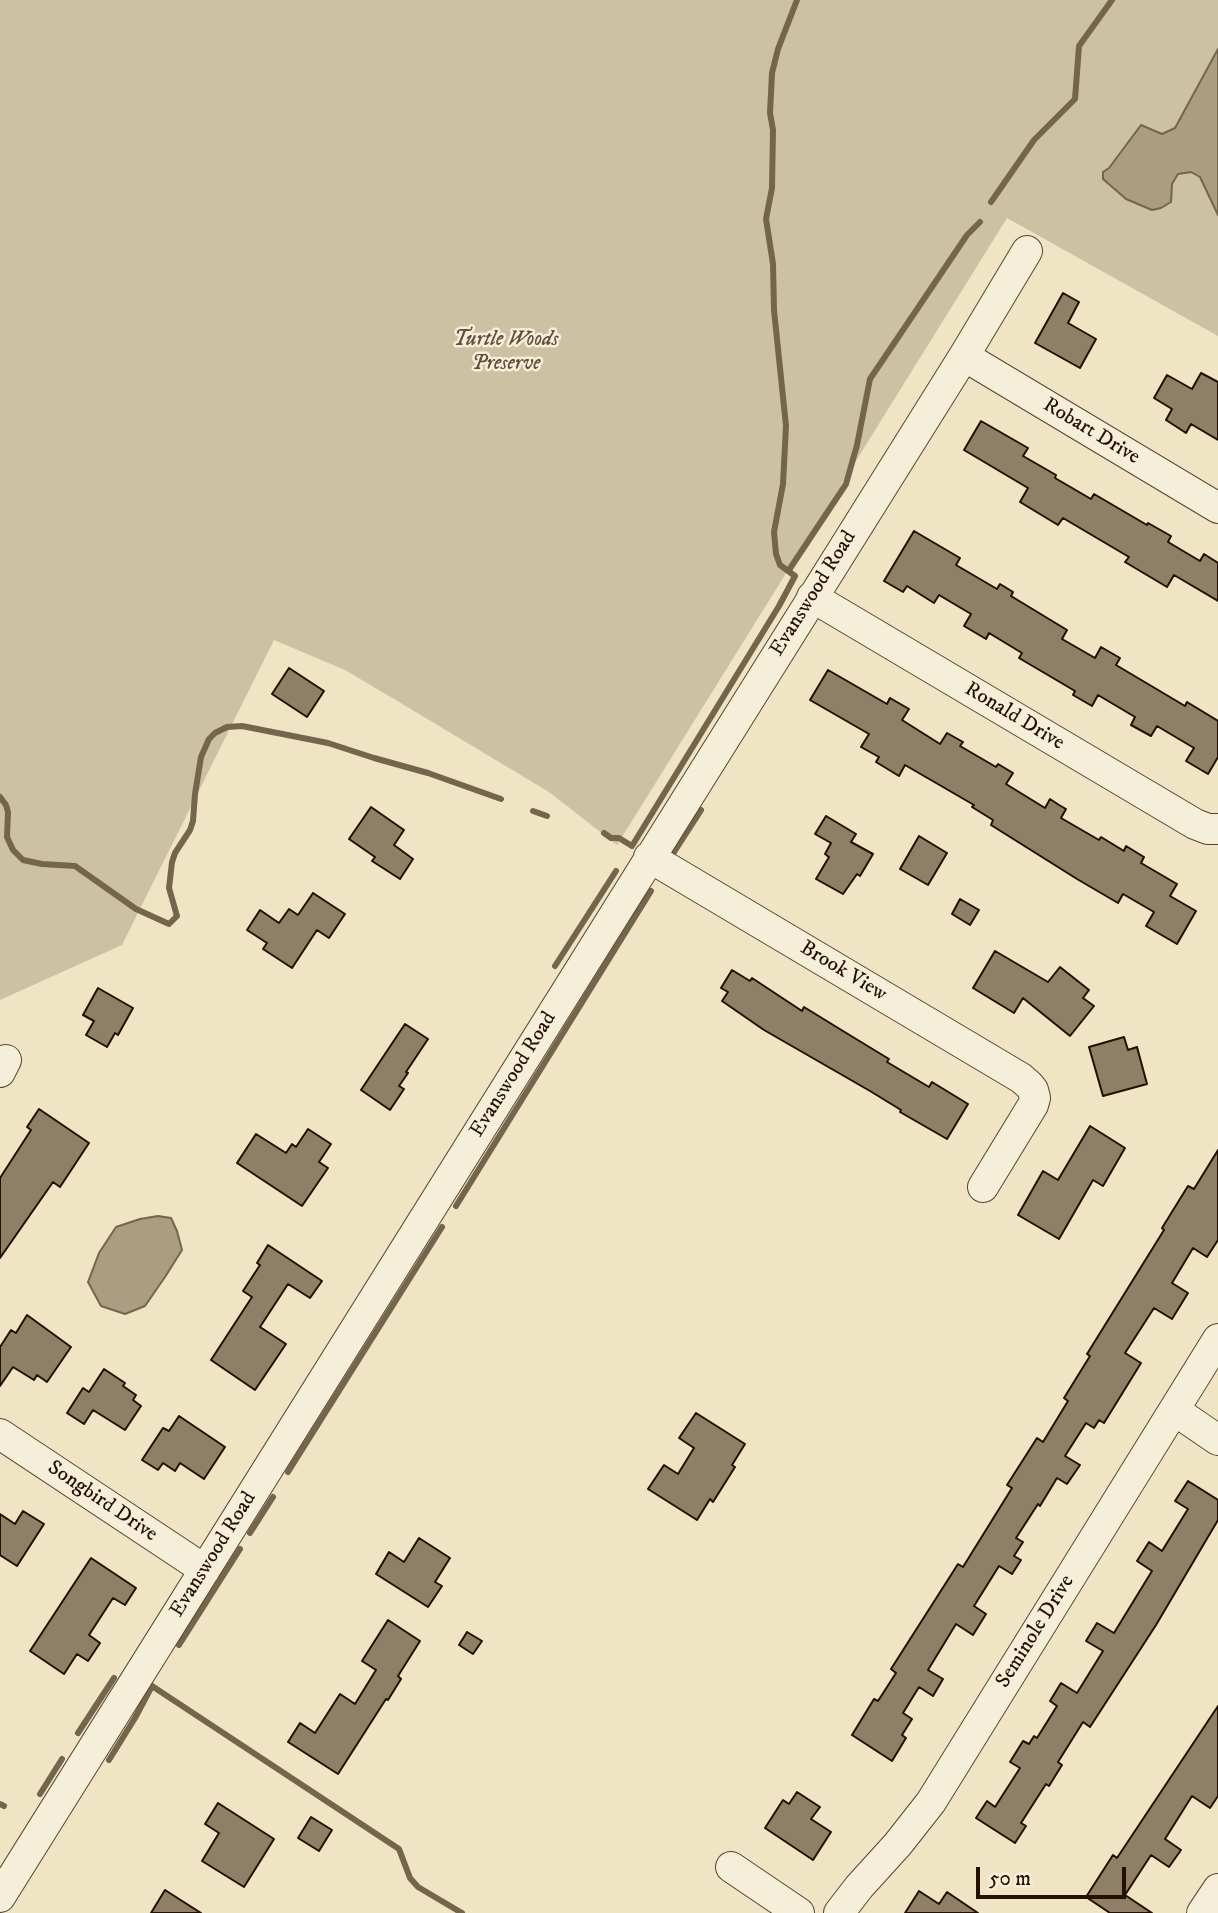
<!DOCTYPE html>
<style>
body{margin:0}
#map{position:relative;width:1218px;height:1913px;overflow:hidden;background:#efe5c4;font-family:"IM FELL DW Pica",serif}
canvas{display:block}
.scale{position:absolute;left:976px;top:1867px;width:150px;height:32px;box-sizing:border-box;border:4px solid #251000;border-top:0;padding-left:9px;font-size:21px;line-height:24px;white-space:nowrap;color:#251000;-webkit-text-stroke:5px #f5eed9;paint-order:stroke}
</style>
<div id="map">
<canvas width="1218" height="1913"></canvas>
<div class="scale">50 m</div>
</div>
<script>
const ctx = document.querySelector('canvas').getContext('2d');
ctx.lineJoin = 'round';
function fill(path, color) { ctx.fillStyle = color; ctx.fill(path, 'evenodd'); }
const toPath = rows => new Path2D(rows.map(r => 'M' + r).join(''));
function stroke(path, color, width, dash) { ctx.strokeStyle = color; ctx.lineWidth = width; ctx.lineCap = dash ? 'butt' : 'round'; ctx.setLineDash(dash || []); ctx.stroke(path); }
function label(font, color, halo, rows, align = 'center') {
  ctx.font = font + ' "IM FELL DW Pica",serif'; ctx.lineWidth = 5; ctx.setLineDash([]); ctx.textBaseline = 'middle'; ctx.strokeStyle = halo; ctx.fillStyle = color; for (const [text, x, y, turn = 0] of rows) {
    ctx.save(); ctx.translate(x, y); ctx.rotate((+turn || 0) * Math.PI / 180); ctx.textAlign = isNaN(turn) ? turn : align; if (halo) ctx.strokeText(text, 0, 0); ctx.fillText(text, 0, 0); ctx.restore();
  }
}
const green = toPath([
 [0,0,1218,0,1218,336,1007,218,617,845,549,792,394,699,345,670,274,640,122,945,0,1000]
]);
const water = toPath([
 [1218,49,1218,215,1200,177,1191,172,1178,174,1172,184,1171,202,1161,208,1152,210,1126,199,1103,179,1103,172,1109,168,1141,125,1162,134,1175,128,1218,49],
 [158,1216,171,1218,177,1231,182,1250,165,1277,145,1306,125,1314,101,1306,88,1282,99,1253,116,1227,140,1219,158,1216]
]);
const stream = toPath([
 [991,202,1034,140,1075,99,1079,46,1112,0],
 [789,570,846,484,857,445,870,379,967,235,980,222],
 [0,797,6,805,8,812,7,837,13,850,23,860,42,864,75,866,136,909,169,924,177,916,169,888,172,862,175,853,190,830,193,821,195,794,201,757,209,739,215,733,227,727,242,726,328,743,374,758,428,773,501,799],
 [533,811,547,816],
 [604,833,611,838,619,838,632,846,779,606,795,576,780,565,776,554,774,532,783,484,786,426,774,310,773,264,766,219,772,188,773,130,770,113,772,73,778,49,797,0],
 [672,855,701,810],
 [555,966,616,871],
 [456,1206,651,891],
 [288,1472,442,1227],
 [250,1533,273,1497],
 [179,1645,240,1549],
 [78,1733,114,1678],
 [109,1760,135,1718,152,1686,399,1849,410,1878,418,1887,462,1913],
 [40,1794,62,1759],
 [0,1804,4,1806]
]);
const building = toPath([
 [1063,293,1079,302,1068,323,1096,339,1080,368,1035,343,1063,293],
 [1201,373,1218,382,1218,440,1191,424,1186,433,1166,420,1172,409,1154,398,1167,375,1192,389,1201,373],
 [981,421,1028,448,1023,456,1056,475,1055,478,1091,499,1094,494,1147,525,1148,523,1171,536,1168,542,1200,561,1204,554,1218,563,1218,601,1174,575,1167,587,1125,562,1129,557,1063,518,1058,525,1020,502,1028,488,964,450,981,421],
 [914,531,960,558,956,565,997,589,1000,584,1013,592,1011,596,1067,630,1062,639,1095,658,1101,647,1120,658,1116,665,1185,706,1187,702,1218,721,1218,757,1208,774,1186,761,1194,748,1157,726,1151,736,1131,725,1135,717,1098,695,1092,706,1073,695,1075,691,1019,658,1022,653,989,633,986,639,964,626,971,614,939,595,934,603,907,586,903,592,884,581,914,531],
 [289,668,324,691,307,717,272,694,289,668],
 [828,670,887,704,890,698,909,709,902,720,940,744,947,733,963,742,960,746,996,767,998,764,1013,773,1006,784,1045,808,1050,799,1059,805,1066,809,1061,818,1099,840,1101,837,1124,851,1126,846,1144,857,1141,863,1177,884,1170,896,1196,911,1177,944,1146,926,1154,912,1123,894,1118,903,1077,879,991,825,993,820,972,807,974,805,905,765,899,776,876,762,879,757,861,747,869,734,810,700,828,670],
 [371,807,404,830,394,845,413,859,400,879,372,861,375,857,349,839,371,807],
 [826,816,856,834,851,842,873,854,860,876,857,874,843,894,816,879,829,857,825,854,831,843,815,834,826,816],
 [919,836,947,853,928,885,900,869,919,836],
 [313,893,345,914,329,938,317,930,292,968,263,949,267,943,247,930,260,910,279,923,289,909,298,915,313,893],
 [960,899,979,910,970,925,952,914,960,899],
 [995,951,1048,982,1060,967,1089,990,1083,998,1094,1006,1070,1036,1023,998,1014,1013,973,988,995,951],
 [732,970,750,981,752,978,802,1011,804,1007,843,1031,889,1059,887,1062,929,1087,932,1082,968,1104,947,1139,900,1112,901,1110,870,1091,764,1030,722,1001,728,992,721,988,732,970],
 [98,988,133,1008,118,1035,115,1033,107,1047,86,1035,94,1021,83,1015,98,988],
 [405,1024,428,1039,406,1072,408,1073,399,1086,404,1089,390,1110,361,1090,405,1024],
 [1124,1037,1128,1050,1137,1047,1147,1084,1103,1096,1089,1047,1124,1037],
 [39,1109,89,1143,60,1187,53,1182,0,1258,0,1178,31,1130,27,1127,39,1109],
 [1090,1126,1125,1148,1103,1186,1093,1180,1059,1239,1018,1215,1043,1171,1058,1180,1090,1126],
 [308,1129,331,1144,319,1162,328,1168,302,1206,237,1163,256,1134,286,1153,292,1144,296,1147,308,1129],
 [1218,1150,1218,1240,1207,1257,1193,1248,1172,1283,1188,1293,1172,1319,1154,1308,1125,1353,1141,1363,1104,1423,1099,1420,1094,1428,1086,1423,1065,1456,1080,1465,1067,1484,1057,1478,1040,1506,1038,1504,1016,1538,1023,1542,1014,1556,1021,1560,1012,1574,999,1566,974,1606,986,1614,973,1635,956,1624,928,1670,943,1679,933,1696,919,1687,903,1713,912,1719,902,1735,906,1738,892,1761,852,1735,874,1699,878,1701,896,1673,891,1669,958,1564,963,1567,1012,1488,1007,1485,1037,1438,1043,1442,1068,1401,1064,1398,1090,1356,1087,1354,1164,1230,1162,1228,1188,1186,1194,1189,1218,1150],
 [268,1245,322,1281,310,1298,288,1284,260,1327,286,1344,255,1390,211,1360,252,1297,243,1291,260,1265,257,1263,268,1245],
 [27,1315,71,1347,47,1382,37,1375,34,1380,13,1367,0,1386,0,1347,11,1330,16,1333,27,1315],
 [104,1369,125,1383,123,1386,136,1395,133,1400,141,1406,125,1430,93,1410,84,1424,67,1413,83,1388,89,1392,104,1369],
 [696,1413,745,1444,732,1465,735,1467,713,1502,710,1499,697,1520,648,1489,664,1465,678,1474,694,1448,679,1438,696,1413],
 [179,1416,225,1447,204,1479,180,1463,175,1471,163,1463,158,1470,142,1460,163,1428,169,1431,179,1416],
 [1188,1481,1218,1500,1218,1520,1156,1625,1090,1727,1083,1722,1058,1762,1062,1765,1049,1786,1046,1784,1021,1823,1026,1826,1015,1843,976,1818,987,1801,995,1807,1020,1768,1010,1762,1023,1741,1029,1744,1034,1736,1037,1738,1057,1706,1050,1701,1061,1683,1077,1693,1103,1651,1086,1641,1097,1623,1114,1633,1152,1571,1137,1561,1149,1542,1162,1551,1188,1509,1175,1501,1188,1481],
 [23,1511,44,1524,17,1566,0,1555,0,1514,15,1524,23,1511],
 [419,1538,450,1558,435,1582,442,1586,428,1607,376,1574,389,1552,404,1562,419,1538],
 [91,1558,136,1588,125,1605,113,1598,89,1635,100,1643,88,1661,77,1654,64,1674,30,1651,91,1558],
 [388,1620,420,1641,398,1676,401,1679,388,1700,386,1699,338,1774,288,1742,300,1723,315,1733,340,1694,355,1704,376,1670,362,1661,388,1620],
 [467,1632,482,1641,473,1654,459,1645,467,1632],
 [1218,1706,1218,1796,1210,1808,1192,1796,1165,1839,1181,1850,1169,1867,1151,1855,1125,1895,1152,1913,1110,1913,1086,1897,1113,1855,1117,1858,1218,1706],
 [797,1792,820,1807,811,1819,831,1832,813,1860,765,1828,783,1800,789,1804,797,1792],
 [218,1803,274,1839,244,1887,202,1861,219,1833,205,1824,218,1803],
 [311,1817,332,1830,319,1851,298,1838,311,1817],
 [165,1890,201,1913,151,1913,165,1890],
 [919,1891,939,1904,947,1892,978,1913,905,1913,919,1891]
]);
const minor = toPath([
 [964,356,1218,508],
 [812,597,1195,824,1208,829,1218,829],
 [649,857,1021,1078,1029,1085,1033,1090,1035,1098,1033,1105,983,1187],
 [0,1072,6,1060],
 [1174,1410,1218,1440],
 [0,1434,205,1570],
 [731,1867,799,1913],
 [0,1897,964,356,1027,251],
 [839,1913,859,1887,898,1844,931,1802,1218,1339],
 [1202,1913,1218,1889]
]);
const parkNames = [
 ["Turtle Woods",506,341],
 ["Preserve",506,365]
];
const streetNames = [
 ["Robart Drive",1091,432,31],
 ["Evanswood Road",814,594,-58],
 ["Ronald Drive",1014,717,31],
 ["Brook View",843,972,31],
 ["Evanswood Road",514,1075,-58],
 ["Songbird Drive",102,1502,34],
 ["Evanswood Road",214,1555,-58],
 ["Seminole Drive",1036,1632,-58]
];
fill(green, '#cdc1a3');
fill(water, '#aa9d81');
stroke(water, '#75654d', 2);
stroke(stream, '#75654d', 6);
fill(building, '#8e7f66');
stroke(building, '#251000', 2);
stroke(minor, '#584531', 32);
stroke(minor, '#f5eed9', 30);
label('italic 21px', '#604e39', '#f5eed9', parkNames);
label('21px', '#251000', '#f5eed9', streetNames);
</script>
